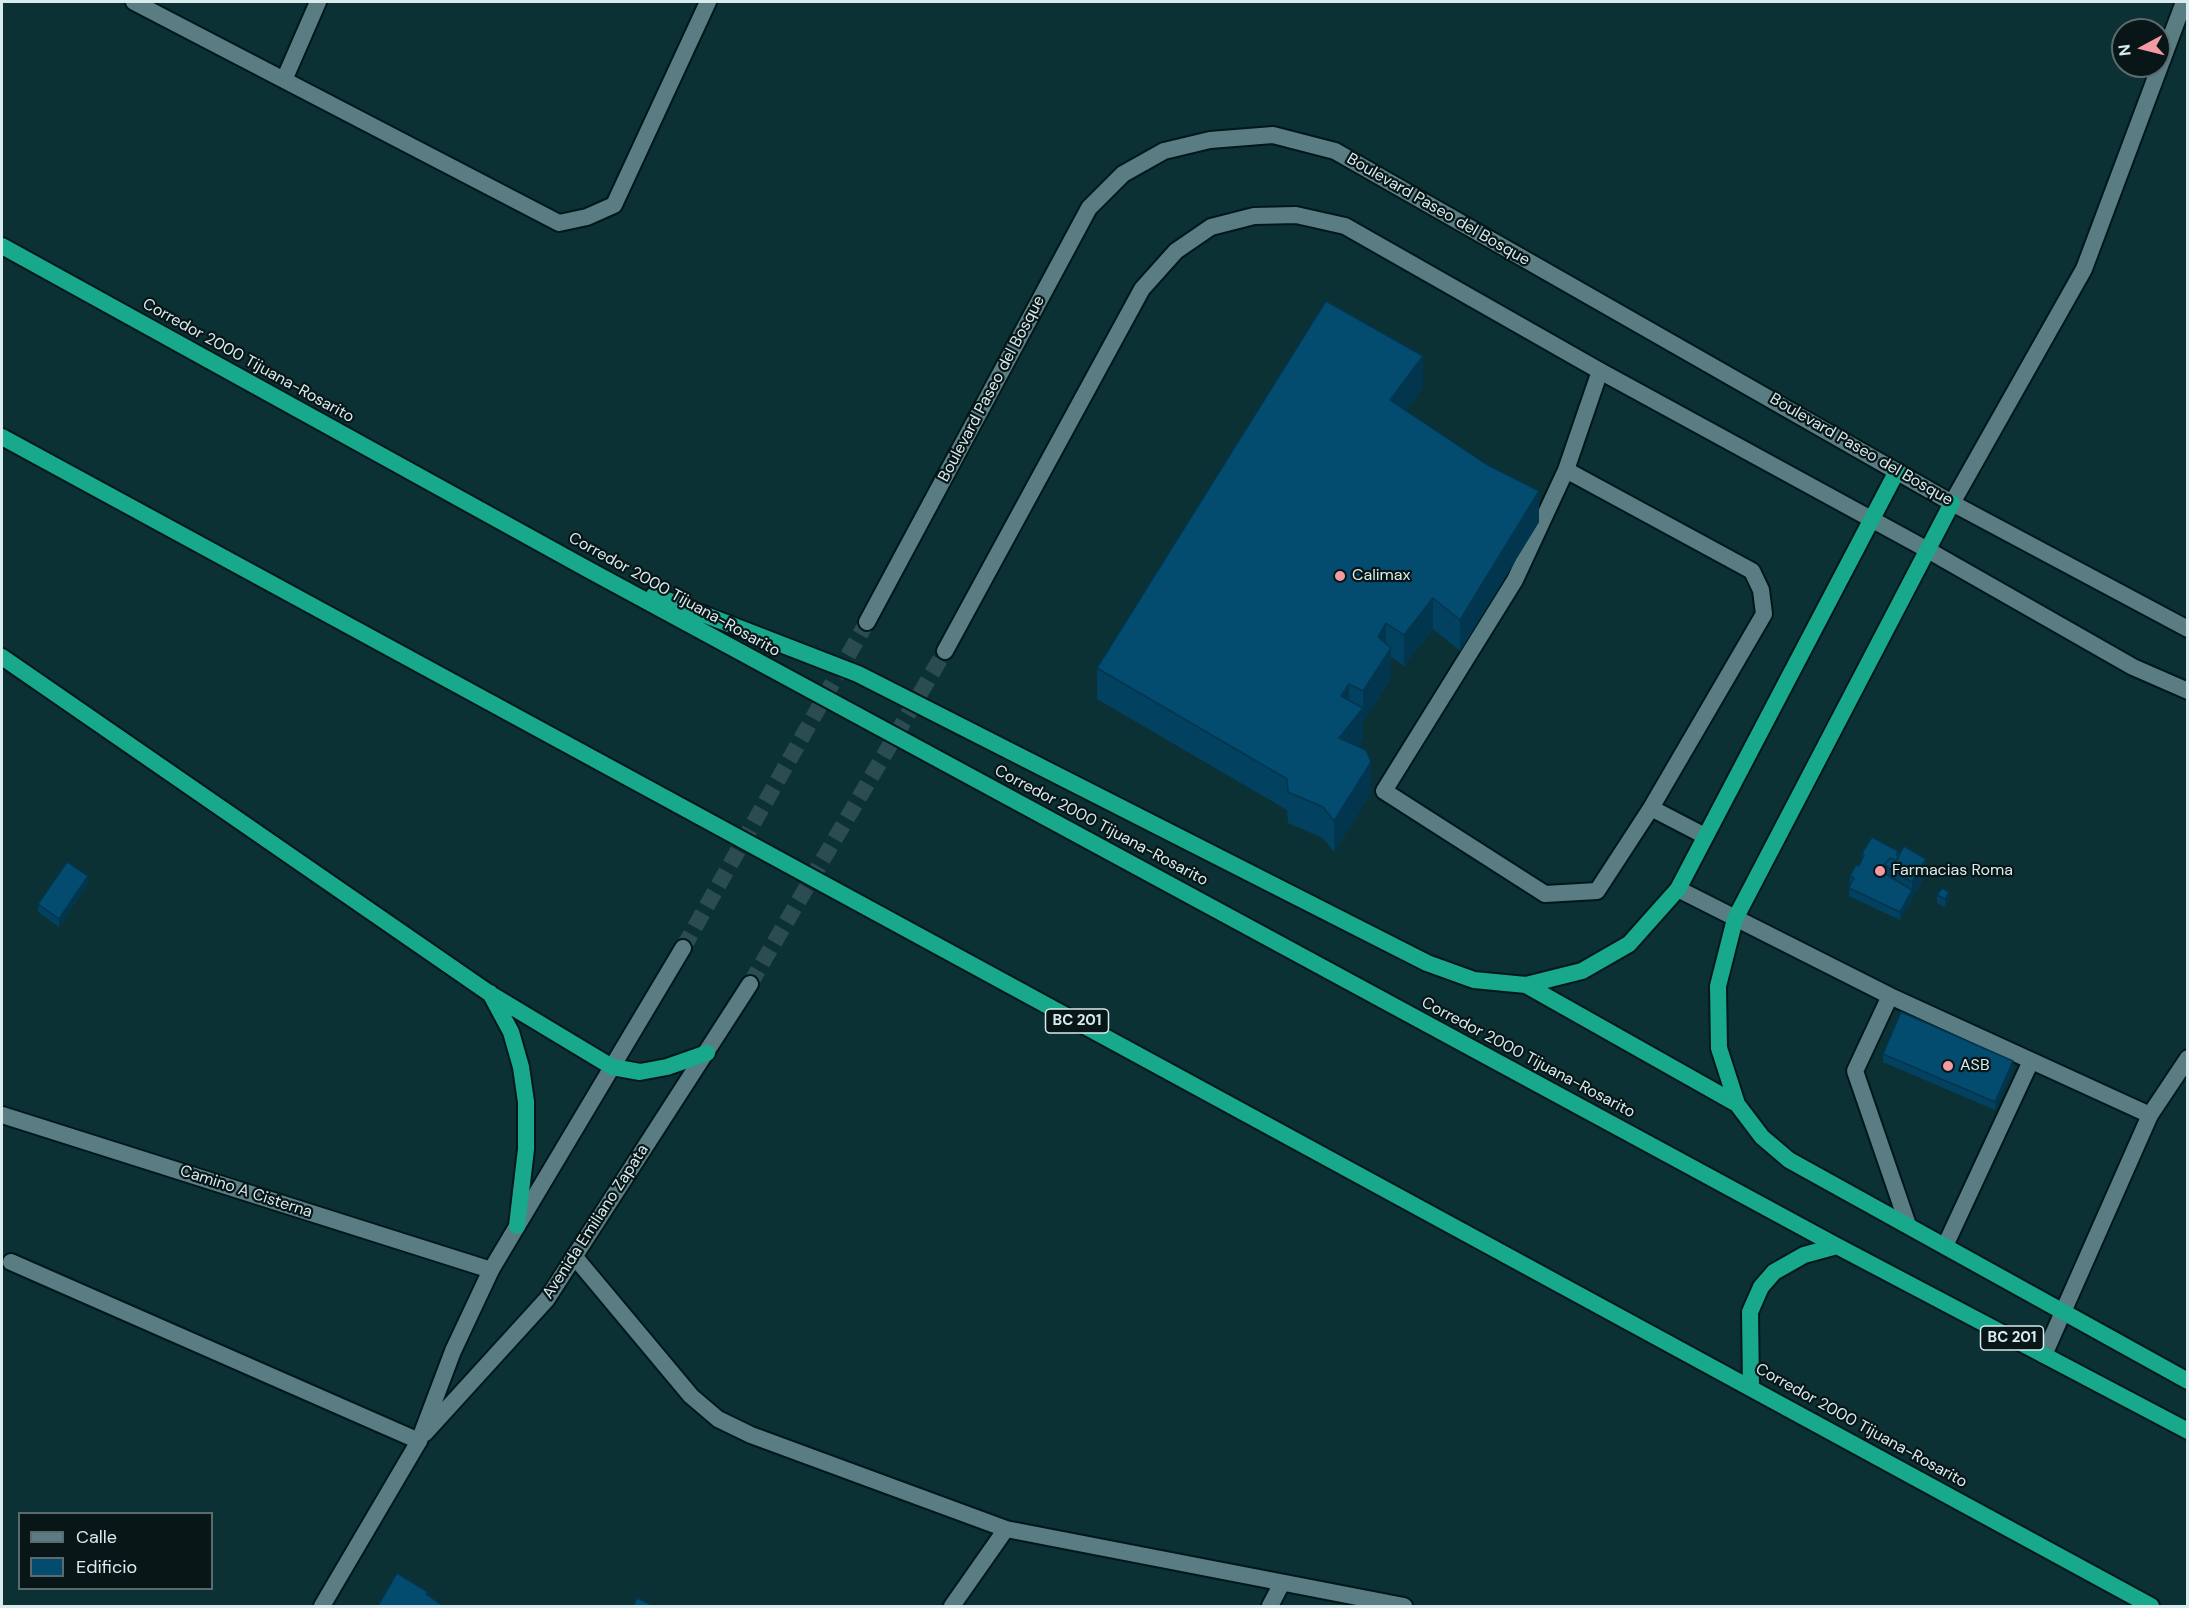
<!DOCTYPE html>
<style>
body{margin:0}
#map{position:relative;width:2189px;height:1608px;overflow:hidden;background:#0c3135;font-family:"DM Sans",sans-serif}
canvas{display:block}
.frame{position:absolute;inset:0;border:3px solid #d8ebed;pointer-events:none}
.legend{position:absolute;left:18px;top:1512px;width:195px;height:78px;box-sizing:border-box;background:#081618;border:2px solid #5b6b6d;margin:0;padding:8px 10px;list-style:none;font-size:18px;color:#d8ebed}
.legend li{display:flex;align-items:center;gap:12px;height:30px}
.legend b{width:30px;border:2px solid #5b6b6d}
.north{position:absolute;left:2111px;top:18px;width:60px;height:60px;box-sizing:border-box;background:#081618;border:2px solid #5b6b6d;border-radius:50%;rotate:263deg;font-size:16px;font-weight:700;line-height:24px;text-align:center;color:#d8ebed}
.north::after{content:'';display:block;margin:auto;width:21px;height:27px;background:#f49aa2;clip-path:polygon(50% 0,100% 100%,50% 72%,0 100%)}
</style>
<div id="map">
<canvas width="2189" height="1608"></canvas>
<div class="frame"></div>
<ul class="legend">
<li><b style="height:8px;background:#597d82"></b>Calle</li>
<li><b style="height:16px;background:#034c70"></b>Edificio</li>
</ul>
<div class="north">N</div>
</div>
<script>
const ctx = document.querySelector('canvas').getContext('2d');
ctx.lineJoin = 'round';
const toPath = rows => new Path2D(rows.map(r => 'M' + r).join(''));
function stroke(path, color, width, dash) { ctx.strokeStyle = color; ctx.lineWidth = width; ctx.lineCap = dash ? 'butt' : 'round'; ctx.setLineDash(dash || []); ctx.stroke(path); }
function fill(path, color) { ctx.fillStyle = color; ctx.fill(path, 'evenodd'); }
function label(font, color, halo, rows, align = 'center') {
  ctx.font = font + ' "DM Sans",sans-serif'; ctx.lineWidth = 4.5; ctx.setLineDash([]); ctx.textBaseline = 'middle'; ctx.strokeStyle = halo; ctx.fillStyle = color; for (const [text, x, y, turn = 0] of rows) {
    ctx.save(); ctx.translate(x, y); ctx.rotate((+turn || 0) * Math.PI / 180); ctx.textAlign = isNaN(turn) ? turn : align; if (halo) ctx.strokeText(text, 0, 0); ctx.fillText(text, 0, 0); ctx.restore();
  }
}
const secondaryTunnel = toPath([
 [683,948,867,622],
 [750,984,945,651]
]);
const service = toPath([
 [1566,470,1515,580,1384,791,1545,894,1597,891,1651,808,1764,614,1761,590,1752,571,1566,470,1600,371],
 [1651,808,1705,836],
 [1678,889,1890,996,2150,1115],
 [1890,996,1855,1071,1908,1225],
 [1945,1246,2031,1061],
 [11,1262,419,1441]
]);
const minor = toPath([
 [134,2,559,223,587,217,614,205,708,2],
 [284,80,318,2],
 [1952,503,2084,269,2184,2],
 [2,1115,491,1270],
 [574,1256,691,1396,718,1419,751,1435,1006,1529,1404,1606],
 [2044,1355,2150,1115,2188,1058],
 [952,1606,1006,1529],
 [1270,1606,1282,1583]
]);
const tertiary = toPath([
 [1952,503,2188,629],
 [1926,549,2133,667,2188,691]
]);
const secondary = toPath([
 [867,622,1089,208,1123,174,1164,151,1210,140,1273,135,1335,151,1952,503],
 [945,651,1142,289,1176,251,1211,227,1254,216,1296,215,1345,226,1600,371,1926,549],
 [425,1433,547,1299,750,984],
 [322,1606,419,1441,453,1351,491,1270,683,948]
]);
const trunk = toPath([
 [2,246,589,570,1837,1246,2188,1431],
 [2,437,2151,1606],
 [1952,503,1735,919,1718,986,1719,1048,1737,1104,1762,1137,1789,1160,2188,1381],
 [654,595,858,674,1427,963,1474,980,1526,985,1582,971,1629,944,1678,889,1897,471],
 [2,657,489,993,612,1067,640,1072,667,1067,707,1053],
 [1526,985,1737,1104],
 [490,993,511,1032,521,1067,526,1102,526,1149,517,1226],
 [1751,1387,1750,1312,1761,1287,1774,1272,1804,1255,1837,1246]
]);
const wall = toPath([
 [1423,387,1406,410,1539,522,1460,651,1433,629,1404,666,1391,657,1391,679,1363,722,1363,739,1357,746,1371,793,1334,852,1323,838,1288,823,1287,810,1097,699,1097,668],
 [1898,851,1899,856,1926,875,1900,920,1849,896,1850,876,1859,866,1862,860,1862,853],
 [88,884,59,927,38,912,38,904],
 [1937,895,1949,900,1945,907,1937,903],
 [1883,1054,2013,1069,1995,1110,1883,1062]
]);
const shadedWall = toPath([
 [1423,356,1423,387,1390,431,1390,400],
 [1539,491,1539,522,1460,651,1460,620],
 [1433,598,1433,629,1404,666,1404,635],
 [1386,623,1386,654,1378,637],
 [1391,648,1391,679,1363,722,1363,691],
 [1349,684,1349,715,1341,696],
 [1363,708,1363,739,1339,769,1339,738],
 [1371,762,1371,793,1334,852,1334,821],
 [1926,859,1926,875,1900,920,1900,912,1912,890,1912,882],
 [88,876,88,884,59,927,59,919],
 [1949,892,1949,900,1945,907,1945,899],
 [2013,1061,2013,1069,1995,1110,1995,1102]
]);
const building = toPath([
 [1326,301,1423,356,1390,400,1486,464,1539,491,1460,620,1433,598,1404,635,1386,623,1378,637,1391,648,1363,691,1349,684,1341,696,1363,708,1339,738,1366,750,1371,762,1334,821,1323,807,1288,792,1287,779,1097,668,1326,301],
 [1872,837,1898,851,1896,855,1899,856,1896,861,1890,858,1884,865,1884,873,1912,890,1900,912,1849,888,1854,878,1850,876,1856,865,1859,866,1864,855,1862,853,1872,837],
 [1904,846,1926,859,1912,882,1884,865,1890,858,1896,861,1904,846],
 [67,862,88,876,59,919,38,904,67,862],
 [1942,888,1949,892,1945,899,1937,895,1942,888],
 [1901,1012,2013,1061,1995,1102,1883,1054,1901,1012],
 [397,1573,428,1592,426,1594,443,1606,378,1606,397,1573],
 [637,1598,654,1606,633,1606,637,1598]
]);
const markers = [
 [1340,576,6,"#f49aa2"],
 [1880,871,6,"#f49aa2"],
 [1948,1066,6,"#f49aa2"]
];
const shields = [
 [1077,1021,63],
 [2012,1338,63]
];
const shieldNames = [
 ["BC 201",1077,1021],
 ["BC 201",2012,1338]
];
const streetNames = [
 ["Boulevard Paseo del Bosque",1438,210,30],
 ["Corredor 2000 Tijuana-Rosarito",248,361,29],
 ["Boulevard Paseo del Bosque",992,389,-62],
 ["Boulevard Paseo del Bosque",1861,450,30],
 ["Corredor 2000 Tijuana-Rosarito",674,595,29],
 ["Corredor 2000 Tijuana-Rosarito",1101,826,28],
 ["Corredor 2000 Tijuana-Rosarito",1528,1058,28],
 ["Camino A Cisterna",246,1192,18],
 ["Avenida Emiliano Zapata",596,1222,-57],
 ["Corredor 2000 Tijuana-Rosarito",1861,1426,29]
];
const poiNames = [
 ["Calimax",1352,576],
 ["Farmacias Roma",1892,871],
 ["ASB",1960,1066]
];
stroke(secondaryTunnel, '#2b4d51', 16, [16, 8]);
stroke(service, '#00181b', 20);
stroke(minor, '#00181b', 20);
stroke(tertiary, '#00181b', 20);
stroke(secondary, '#00181b', 20);
stroke(trunk, '#00181b', 20);
stroke(service, '#597d82', 16);
stroke(minor, '#597d82', 16);
stroke(tertiary, '#597d82', 16);
stroke(secondary, '#597d82', 16);
stroke(trunk, '#18a88c', 16);
fill(wall, '#034160');
fill(shadedWall, '#02354e');
fill(building, '#034c70');
stroke(building, '#02354e', 1.5);
for (const [x, y, r, color] of markers) { const dot = new Path2D(); dot.arc(x, y, r, 0, 2 * Math.PI); ctx.fillStyle = color; ctx.fill(dot); stroke(dot, '#081618', 2); }
for (const [x, y, w] of shields) { const box = new Path2D(); box.roundRect(x - w / 2, y - 12, w, 24, 4.5); ctx.fillStyle = '#081618'; ctx.fill(box); stroke(box, '#d8ebed', 1.5); }
label('bold 15px', '#d8ebed', null, shieldNames);
label('16px', '#d8ebed', '#081618', streetNames);
label('16px', '#d8ebed', '#081618', poiNames, 'left');
</script>
